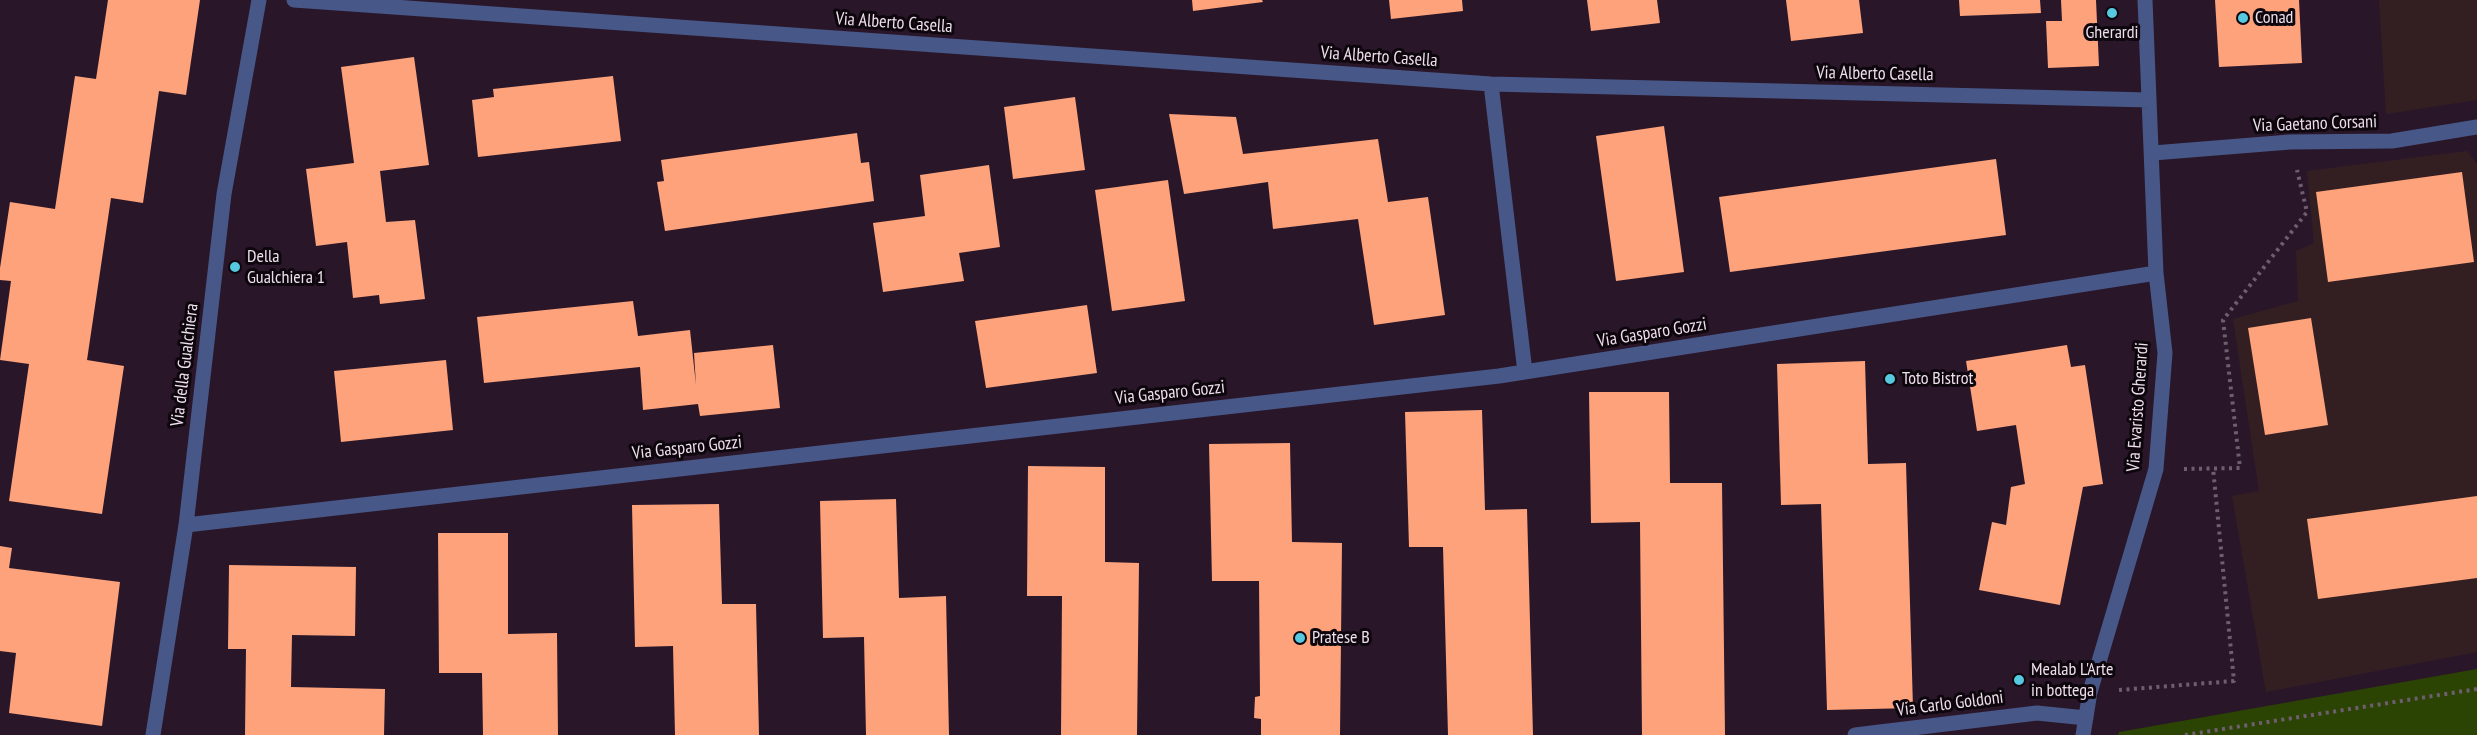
<!DOCTYPE html>
<style>
body{margin:0}
canvas{display:block;background:#291629}
</style>
<canvas width="2477" height="735"></canvas>
<script>
const ctx = document.querySelector('canvas').getContext('2d');
ctx.lineJoin = 'round';
function fill(path, color) { ctx.fillStyle = color; ctx.fill(path, 'evenodd'); }
const toPath = rows => new Path2D(rows.map(r => 'M' + r).join(''));
function stroke(path, color, width, dash) { ctx.strokeStyle = color; ctx.lineWidth = width; ctx.lineCap = dash ? 'butt' : 'round'; ctx.setLineDash(dash || []); ctx.stroke(path); }
function label(font, color, halo, rows, align = 'center') {
  ctx.font = font + ' "PT Sans Narrow",sans-serif'; ctx.lineWidth = 6; ctx.setLineDash([]); ctx.textBaseline = 'middle'; ctx.strokeStyle = halo; ctx.fillStyle = color; for (const [text, x, y, turn = 0] of rows) {
    ctx.save(); ctx.translate(x, y); ctx.rotate((+turn || 0) * Math.PI / 180); ctx.textAlign = isNaN(turn) ? turn : align; if (halo) ctx.strokeText(text, 0, 0); ctx.fillText(text, 0, 0); ctx.restore();
  }
}
const education = toPath([
 [2379,0,2477,0,2477,100,2386,114],
 [2467,151,2477,164,2477,652,2266,692,2232,496,2259,491,2233,319,2298,301,2296,251,2314,243,2307,171]
]);
const green = toPath([
 [2477,669,2477,735,2118,735,2119,732]
]);
const building = toPath([
 [108,0,200,0,186,95,159,91,143,203,111,198,87,360,124,366,102,514,9,501,29,364,0,360,11,281,0,280,0,268,10,202,55,209,75,76,96,79],
 [1192,0,1262,0,1263,2,1193,11],
 [1389,0,1462,0,1463,11,1391,19],
 [1587,0,1657,0,1660,23,1591,31],
 [1786,0,1859,0,1863,33,1791,41],
 [1959,0,2040,0,2041,13,1960,16],
 [2061,0,2096,0,2099,66,2048,68,2046,21,2062,21],
 [2215,0,2299,0,2302,63,2219,67],
 [414,57,429,165,380,171,386,222,415,220,425,299,380,304,379,295,353,298,347,242,316,246,306,169,354,163,341,67],
 [613,76,621,141,478,157,472,100,494,97,493,89],
 [1075,97,1085,170,1013,179,1004,107],
 [1169,114,1236,117,1243,154,1378,139,1388,202,1428,197,1445,315,1374,325,1358,219,1273,229,1268,182,1184,194],
 [1664,126,1684,272,1616,281,1596,136],
 [857,133,861,163,869,162,874,201,665,231,657,182,664,181,661,160],
 [1996,159,2006,235,1730,272,1719,197],
 [989,165,1000,247,959,253,964,281,883,292,873,223,925,216,920,175],
 [2462,172,2474,262,2328,282,2316,192],
 [1168,180,1185,301,1112,311,1095,190],
 [633,301,638,336,690,330,696,385,694,353,773,345,780,408,700,416,698,404,643,410,640,367,484,383,477,317],
 [1087,305,1097,373,986,388,975,321],
 [2311,318,2328,425,2265,435,2248,328],
 [2067,345,2071,367,2085,365,2103,484,2083,487,2060,605,1979,590,1992,522,2006,525,2011,487,2025,484,2016,425,1977,431,1966,361],
 [446,360,453,430,341,442,334,371],
 [1865,361,1868,464,1906,463,1913,708,1827,710,1821,504,1781,505,1777,364],
 [1589,392,1669,392,1670,483,1722,483,1725,735,1642,735,1640,522,1591,523],
 [1482,410,1485,510,1527,509,1533,735,1448,735,1443,547,1409,547,1405,412],
 [1290,443,1292,542,1342,543,1340,735,1261,735,1261,719,1254,718,1255,697,1260,696,1259,581,1212,581,1209,444],
 [1028,466,1105,467,1105,562,1139,563,1137,735,1061,735,1062,596,1027,596],
 [2477,496,2477,578,2318,599,2307,519],
 [896,499,899,598,946,596,949,735,866,735,864,637,823,638,820,501],
 [719,504,722,604,756,604,759,735,675,735,673,646,635,647,632,505],
 [438,533,508,533,508,634,557,633,558,735,483,735,482,673,439,673],
 [0,546,12,548,9,568,120,582,102,726,9,713,16,653,0,651],
 [229,565,356,567,355,636,292,635,291,687,385,689,384,735,245,735,246,649,228,649]
]);
const path = toPath([
 [2184,469,2240,468,2223,320,2307,212,2297,170],
 [2119,690,2234,681,2213,468],
 [2185,735,2477,689]
]);
const minor = toPath([
 [294,0,1491,84,2149,100],
 [1491,84,1525,372],
 [2153,153,2290,142,2392,141,2477,127],
 [186,525,1499,376,2156,273],
 [153,735,186,525,224,194,259,0],
 [1855,735,2037,713,2086,718],
 [2083,735,2090,692,2156,469,2165,353,2156,273,2145,0]
]);
const markers = [
 [2112,13,6,"#56c9e0"],
 [2243,18,6,"#56c9e0"],
 [235,267,6,"#56c9e0"],
 [1890,379,6,"#56c9e0"],
 [1300,638,6,"#56c9e0"],
 [2019,680,6,"#56c9e0"]
];
const poiNames = [
 ["Conad",2255,18],
 ["Gherardi",2112,33,"center"],
 ["Della",247,257],
 ["Gualchiera 1",247,278],
 ["Toto Bistrot",1902,379],
 ["Pratese B",1312,638],
 ["Mealab L'Arte",2031,670],
 ["in bottega",2031,691]
];
const streetNames = [
 ["Via Alberto Casella",894,23,4],
 ["Via Alberto Casella",1379,57,4],
 ["Via Alberto Casella",1875,74,1],
 ["Via Gaetano Corsani",2315,124,-2],
 ["Via Gasparo Gozzi",1652,333,-9],
 ["Via della Gualchiera",185,365,-83],
 ["Via Gasparo Gozzi",1170,393,-6],
 ["Via Evaristo Gherardi",2138,407,-86],
 ["Via Gasparo Gozzi",687,448,-6],
 ["Via Carlo Goldoni",1950,704,-7]
];
fill(education, '#331f21');
fill(green, '#2b4303');
fill(building, '#fda27b');
stroke(path, '#6f5e6f', 4, [3, 4.5]);
stroke(minor, '#475788', 15);
for (const [x, y, r, color] of markers) { const dot = new Path2D(); dot.arc(x, y, r, 0, 2 * Math.PI); ctx.fillStyle = color; ctx.fill(dot); stroke(dot, '#0d060d', 2); }
label('18px', '#eddfec', '#0d060d', poiNames, 'left');
label('18px', '#eddfec', '#0d060d', streetNames);
</script>
